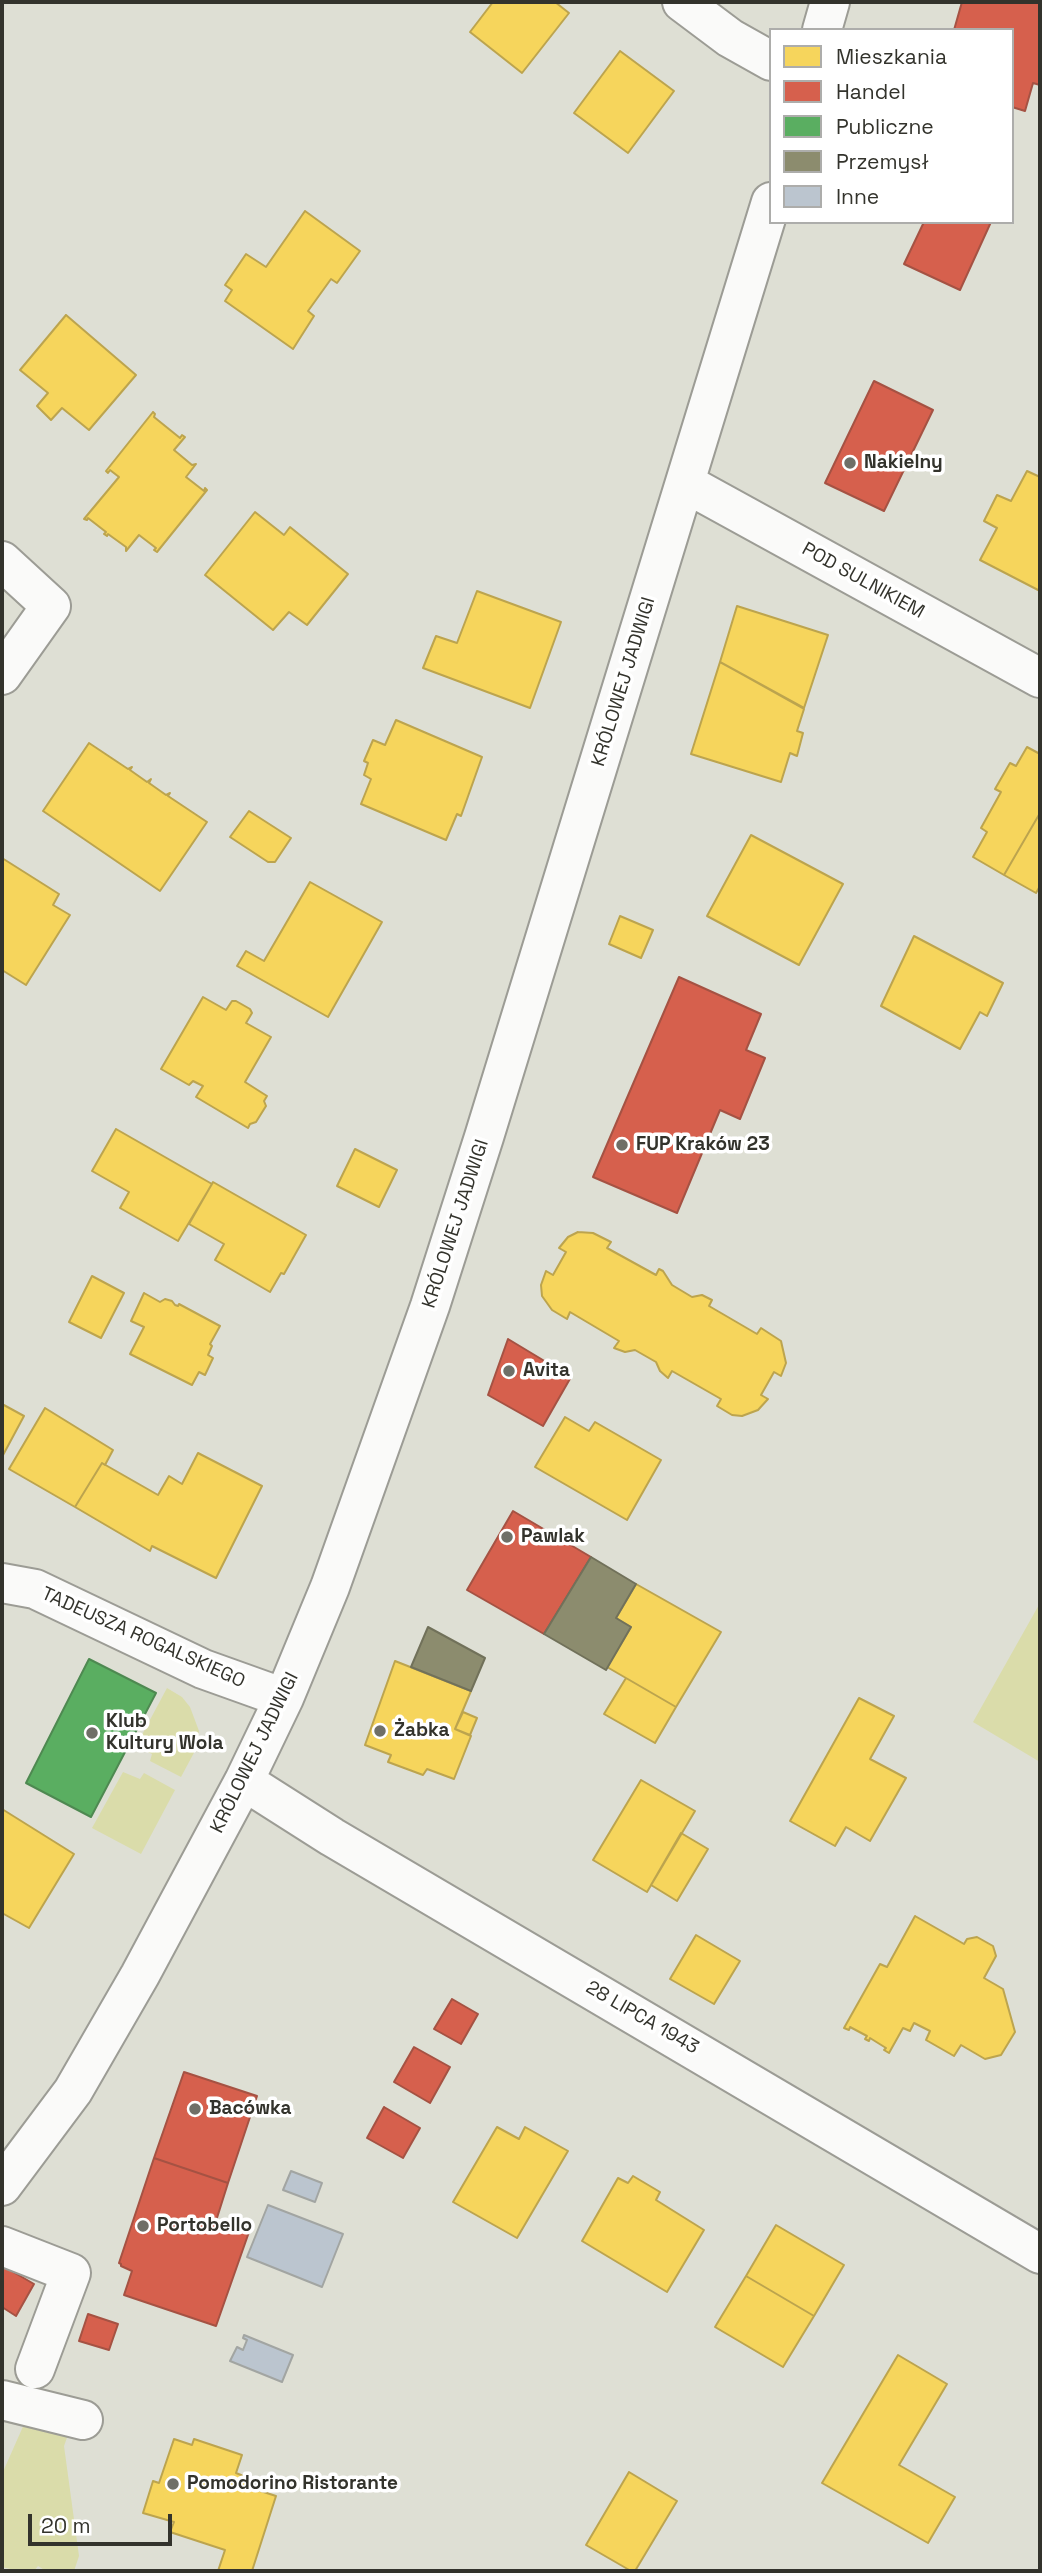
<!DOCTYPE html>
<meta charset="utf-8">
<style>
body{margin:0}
#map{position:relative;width:1042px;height:2573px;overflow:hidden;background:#dedfd4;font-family:"Space Grotesk",sans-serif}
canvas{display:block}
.frame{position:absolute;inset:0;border:4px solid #33332c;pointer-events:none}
.legend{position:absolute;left:769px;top:28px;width:245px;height:196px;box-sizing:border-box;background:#fff;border:2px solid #adadab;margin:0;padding:9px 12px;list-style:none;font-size:21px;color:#33332c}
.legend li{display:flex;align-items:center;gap:14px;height:35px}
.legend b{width:35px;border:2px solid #adadab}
.scale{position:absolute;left:28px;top:2514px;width:144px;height:32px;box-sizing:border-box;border:4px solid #33332c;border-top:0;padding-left:9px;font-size:21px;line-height:24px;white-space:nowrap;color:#33332c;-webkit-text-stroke:5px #fff;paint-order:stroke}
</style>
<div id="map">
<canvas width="1042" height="2573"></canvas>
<div class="frame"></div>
<ul class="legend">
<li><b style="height:19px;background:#f6d55c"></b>Mieszkania</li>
<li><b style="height:19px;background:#d6604d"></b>Handel</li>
<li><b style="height:19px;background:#5aae61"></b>Publiczne</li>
<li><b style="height:19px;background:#8c8c6e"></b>Przemysł</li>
<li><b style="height:19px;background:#bbc5cf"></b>Inne</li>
</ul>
<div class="scale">20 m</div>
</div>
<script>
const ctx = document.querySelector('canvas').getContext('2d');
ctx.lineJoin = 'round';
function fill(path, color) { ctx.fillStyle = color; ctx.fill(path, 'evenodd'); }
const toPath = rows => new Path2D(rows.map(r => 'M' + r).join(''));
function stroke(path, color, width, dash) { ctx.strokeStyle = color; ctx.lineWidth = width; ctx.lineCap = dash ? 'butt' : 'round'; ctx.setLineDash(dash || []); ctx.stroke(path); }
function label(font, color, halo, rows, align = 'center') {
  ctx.font = font + ' "Space Grotesk",sans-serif'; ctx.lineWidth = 7; ctx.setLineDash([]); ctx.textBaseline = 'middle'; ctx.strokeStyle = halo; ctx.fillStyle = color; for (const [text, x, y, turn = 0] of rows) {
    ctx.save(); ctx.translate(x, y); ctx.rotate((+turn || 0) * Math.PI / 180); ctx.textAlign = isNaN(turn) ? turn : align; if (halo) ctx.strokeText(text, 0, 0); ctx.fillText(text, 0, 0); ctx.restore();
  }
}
const green = toPath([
 [1040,1603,1040,1762,973,1722],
 [167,1688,182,1697,190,1707,199,1731,196,1749,181,1777,150,1761,152,1754,136,1746],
 [123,1772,140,1779,144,1773,175,1790,141,1854,92,1828],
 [29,2413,70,2429,64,2446,79,2556,74,2571,46,2571,38,2566,34,2571,18,2571,2,2567,2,2474]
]);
const homes = toPath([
 [493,2,555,2,569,13,522,73,470,32,493,2],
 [620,51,674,91,628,153,574,113,620,51],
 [305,211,360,251,337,283,331,279,308,311,314,316,293,349,225,301,232,290,225,285,246,254,266,267,305,211],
 [66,315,136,375,89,430,62,408,51,420,37,406,48,393,20,370,66,315],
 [153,412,155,414,154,417,180,438,182,435,185,437,174,450,192,465,196,464,186,477,204,491,205,488,207,490,157,552,154,550,156,548,139,535,126,551,126,547,108,534,107,536,104,534,106,532,88,518,87,520,84,519,119,477,110,470,108,473,106,471,153,412],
 [1027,471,1040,477,1040,591,980,560,997,528,984,521,997,495,1011,501,1027,471],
 [255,512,284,535,290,527,348,574,307,625,289,612,273,630,205,575,255,512],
 [477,591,561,622,530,708,423,668,436,636,457,643,477,591],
 [737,606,828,635,804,708,720,662,737,606],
 [720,662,804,709,797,731,803,733,797,756,790,753,781,782,691,754,720,662],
 [396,720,482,757,461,816,457,814,446,840,361,804,371,779,364,775,368,763,364,761,373,740,385,745,396,720],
 [89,743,128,769,132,767,130,770,147,782,151,779,149,783,166,795,170,793,168,796,207,822,160,891,43,811,89,743],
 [1027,747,1040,754,1040,813,1004,875,973,857,987,832,981,828,1001,792,995,789,1010,763,1016,766,1027,747],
 [249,811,291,838,275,862,268,862,230,837,249,811],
 [1040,813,1040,886,1036,893,1004,875,1040,813],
 [751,835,843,884,799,965,707,916,751,835],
 [2,858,59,894,53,905,70,915,26,985,2,970,2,858],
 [310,882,382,922,328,1017,237,966,246,951,264,961,310,882],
 [620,916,653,930,641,958,609,944,620,916],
 [914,936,1003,983,987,1016,980,1012,960,1049,881,1006,914,936],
 [203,997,226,1010,232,1001,236,1001,250,1009,252,1013,246,1023,271,1037,245,1082,267,1096,264,1101,266,1106,256,1122,250,1124,248,1128,196,1097,203,1086,193,1081,189,1085,161,1069,203,997],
 [116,1129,212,1184,178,1241,120,1208,129,1192,92,1171,116,1129],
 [355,1149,397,1170,379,1207,337,1186,355,1149],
 [213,1182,306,1235,284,1274,281,1273,270,1292,215,1260,224,1244,189,1224,213,1182],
 [578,1232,593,1233,611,1242,607,1248,656,1275,659,1269,663,1271,672,1285,692,1297,702,1295,712,1300,709,1306,757,1334,761,1328,781,1341,786,1363,781,1376,774,1372,761,1395,768,1399,758,1410,742,1416,732,1415,717,1406,721,1399,672,1371,668,1378,660,1371,656,1362,635,1350,625,1352,614,1348,619,1341,570,1312,567,1319,552,1310,542,1296,541,1285,546,1271,553,1275,566,1252,559,1248,568,1237,578,1232],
 [92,1276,124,1293,101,1338,69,1322,92,1276],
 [144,1293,160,1302,165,1299,172,1301,175,1305,178,1306,179,1304,220,1326,210,1344,212,1346,208,1355,213,1358,205,1375,199,1372,192,1385,130,1354,144,1327,131,1321,144,1293],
 [2,1404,24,1416,2,1457,2,1404],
 [45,1408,113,1450,105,1465,102,1463,75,1507,9,1469,45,1408],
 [565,1417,589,1431,595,1422,661,1460,627,1520,535,1467,565,1417],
 [198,1453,262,1486,216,1578,152,1546,150,1551,75,1507,102,1463,158,1495,169,1476,182,1484,198,1453],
 [636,1584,721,1632,676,1707,607,1667,631,1627,616,1618,636,1584],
 [395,1661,471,1691,455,1729,471,1736,454,1779,427,1769,423,1775,388,1762,391,1755,365,1745,395,1661],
 [626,1678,676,1707,655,1743,604,1714,626,1678],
 [859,1698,894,1716,870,1759,906,1778,870,1841,846,1827,835,1846,790,1821,859,1698],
 [463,1712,477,1718,470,1735,455,1729,463,1712],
 [641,1780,695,1811,647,1892,593,1860,641,1780],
 [2,1809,74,1854,29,1928,2,1913,2,1809],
 [681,1833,708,1849,677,1901,651,1885,681,1833],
 [915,1916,964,1944,967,1939,977,1937,993,1946,996,1956,984,1978,1003,1989,1015,2032,1001,2055,985,2059,961,2045,954,2056,926,2040,930,2031,914,2023,910,2031,903,2028,889,2053,884,2050,886,2048,870,2038,869,2041,865,2039,867,2036,850,2027,849,2030,844,2028,880,1964,887,1967,915,1916],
 [696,1935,740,1961,714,2004,670,1979,696,1935],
 [497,2127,519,2139,525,2127,568,2151,517,2238,453,2202,497,2127],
 [633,2176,660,2192,656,2200,704,2230,667,2292,582,2241,618,2178,628,2183,633,2176],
 [776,2225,844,2265,814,2316,746,2276,776,2225],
 [746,2276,814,2316,783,2367,715,2327,746,2276],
 [898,2355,947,2384,899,2465,955,2497,928,2543,822,2483,898,2355],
 [174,2439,192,2445,194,2439,242,2455,236,2473,251,2479,248,2487,276,2496,252,2571,218,2571,225,2550,170,2532,174,2522,143,2513,153,2481,159,2483,174,2439],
 [629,2472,677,2501,635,2571,631,2571,586,2545,629,2472]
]);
const shops = toPath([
 [962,2,1040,2,1040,85,1033,83,1025,111,1012,107,1012,30,954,30,962,2],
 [924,222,991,222,960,290,904,264,924,222],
 [874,381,933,410,884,511,825,483,874,381],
 [679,977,761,1014,746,1050,765,1058,740,1119,720,1110,677,1213,593,1177,679,977],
 [508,1339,571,1377,543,1426,488,1395,508,1339],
 [513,1511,591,1557,544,1634,467,1590,513,1511],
 [452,1999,478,2014,461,2044,434,2029,452,1999],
 [414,2047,450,2067,430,2103,394,2082,414,2047],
 [184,2072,257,2096,228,2183,154,2158,184,2072],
 [384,2107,420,2128,403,2158,367,2138,384,2107],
 [154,2158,228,2183,216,2221,249,2232,216,2326,124,2295,132,2271,121,2266,121,2264,119,2263,154,2158],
 [3,2266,34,2284,16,2316,2,2307,3,2266],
 [88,2314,118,2324,109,2350,79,2341,88,2314]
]);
const public = toPath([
 [89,1659,156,1693,91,1817,26,1783,89,1659]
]);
const industry = toPath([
 [591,1557,636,1584,616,1618,631,1627,606,1670,544,1634,591,1557],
 [428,1627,485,1658,471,1691,411,1667,428,1627]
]);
const building = toPath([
 [291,2171,322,2183,315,2202,283,2190,291,2171],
 [268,2205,343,2234,322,2287,247,2257,268,2205],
 [244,2335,293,2355,282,2382,230,2361,237,2347,243,2350,247,2340,243,2338,244,2335]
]);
const minor = toPath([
 [682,2,730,38,771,61],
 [822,30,830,2],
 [685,483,1040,678],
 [2,561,51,606,2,675],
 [2,1583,35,1589,203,1669,284,1698],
 [244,1781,332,1837,1040,2254],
 [2,2186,73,2091,140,1975,244,1781,284,1698,330,1587,430,1306,484,1137,771,202],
 [2,2246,71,2273,35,2369],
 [2,2400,83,2420]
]);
const markers = [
 [850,463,7,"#6f6f67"],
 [622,1145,7,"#6f6f67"],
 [509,1371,7,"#6f6f67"],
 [507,1537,7,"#6f6f67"],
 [380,1731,7,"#6f6f67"],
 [92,1733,7,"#6f6f67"],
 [195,2109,7,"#6f6f67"],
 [143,2226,7,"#6f6f67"],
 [173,2484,7,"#6f6f67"]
];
const poiNames = [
 ["Nakielny",864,463],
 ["FUP Kraków 23",636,1145],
 ["Avita",523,1371],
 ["Pawlak",521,1537],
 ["Klub",106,1722],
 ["Kultury Wola",106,1744],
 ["Żabka",394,1731],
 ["Bacówka",209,2109],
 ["Portobello",157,2226],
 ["Pomodorino Ristorante",187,2484]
];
const streetNames = [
 ["POD SULNIKIEM",863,581,29],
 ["KRÓLOWEJ JADWIGI",624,682,-73],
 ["KRÓLOWEJ JADWIGI",456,1224,-72],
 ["TADEUSZA ROGALSKIEGO",143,1638,24],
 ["KRÓLOWEJ JADWIGI",255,1753,-64],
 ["28 LIPCA 1943",642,2018,30]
];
fill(green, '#dadcaa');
fill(homes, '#f6d55c');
stroke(homes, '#bca44e', 2);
fill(shops, '#d6604d');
stroke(shops, '#a55243', 2);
fill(public, '#5aae61');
stroke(public, '#4e8951', 2);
fill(industry, '#8c8c6e');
stroke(industry, '#71715a', 2);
fill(building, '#bbc5cf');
stroke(building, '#a2a5a2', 2);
stroke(minor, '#9c9c95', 42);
stroke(minor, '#fafaf9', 38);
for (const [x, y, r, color] of markers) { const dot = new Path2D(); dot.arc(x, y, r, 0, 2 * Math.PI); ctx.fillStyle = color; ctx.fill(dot); stroke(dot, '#fff', 2.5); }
label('bold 19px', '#33332c', '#fff', poiNames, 'left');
label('19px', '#33332c', '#fff', streetNames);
</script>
